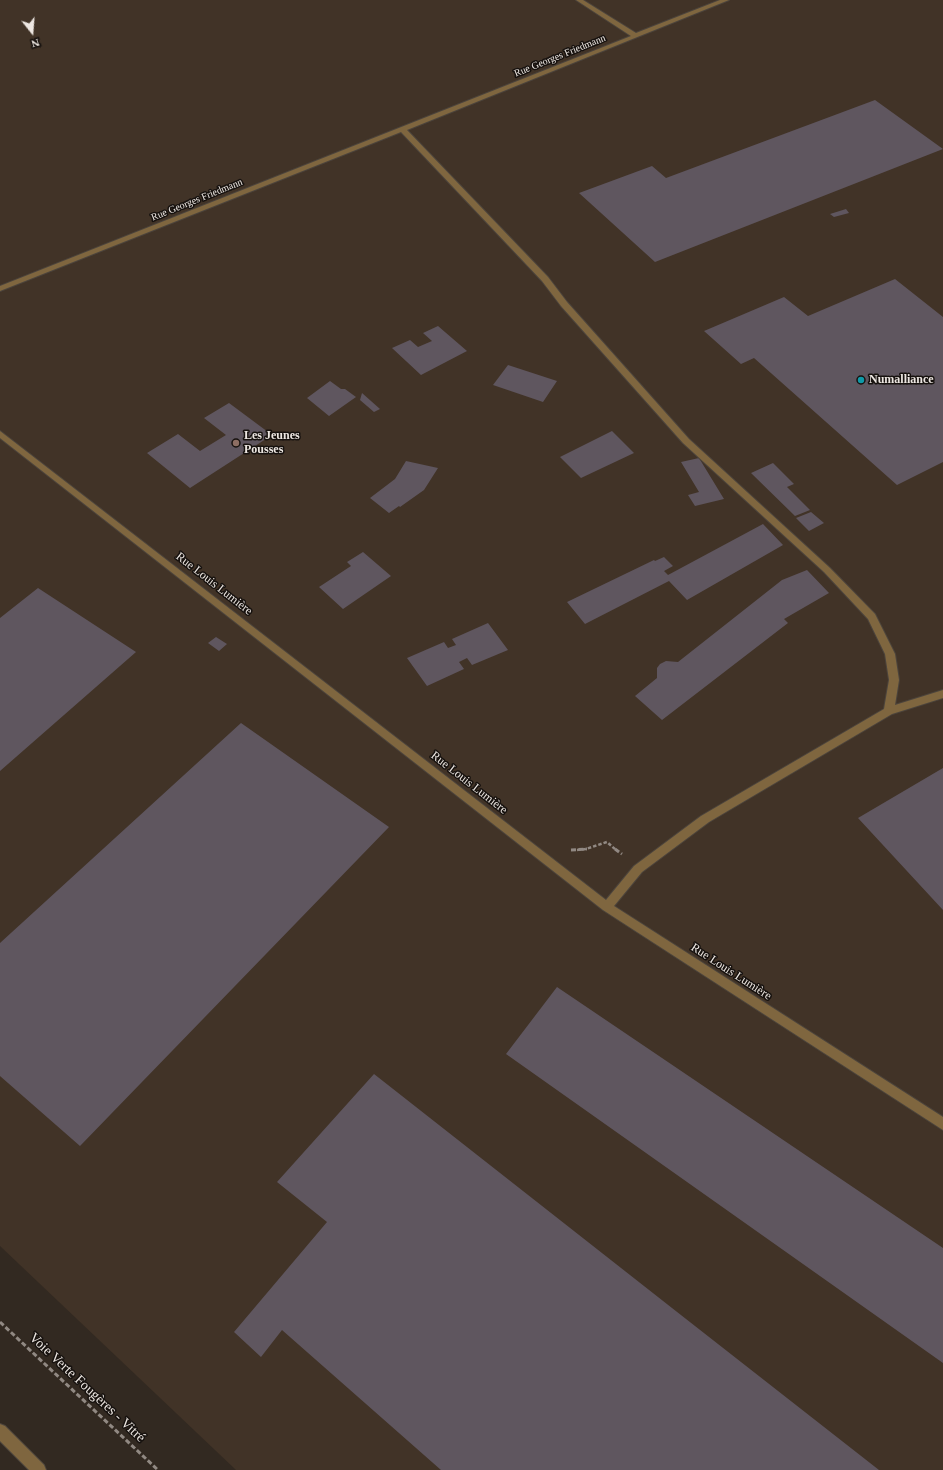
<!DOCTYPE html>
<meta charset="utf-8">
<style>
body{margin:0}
#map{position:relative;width:943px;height:1470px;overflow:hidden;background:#322921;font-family:Georgia,serif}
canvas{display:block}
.north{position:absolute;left:12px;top:12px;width:40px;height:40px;-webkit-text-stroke:3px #17120f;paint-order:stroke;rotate:163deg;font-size:11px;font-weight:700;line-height:16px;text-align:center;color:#ede7e2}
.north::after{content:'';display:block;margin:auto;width:14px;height:18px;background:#ede7e2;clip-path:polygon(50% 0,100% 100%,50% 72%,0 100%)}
</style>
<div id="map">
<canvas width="943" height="1470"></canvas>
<div class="north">N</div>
</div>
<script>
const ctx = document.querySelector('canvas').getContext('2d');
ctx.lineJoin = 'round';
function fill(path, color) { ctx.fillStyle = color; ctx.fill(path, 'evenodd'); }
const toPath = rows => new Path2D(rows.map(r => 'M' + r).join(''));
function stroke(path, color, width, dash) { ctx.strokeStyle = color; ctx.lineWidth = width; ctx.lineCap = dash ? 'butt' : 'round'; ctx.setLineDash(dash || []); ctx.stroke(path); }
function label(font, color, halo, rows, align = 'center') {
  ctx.font = font + ' Georgia,serif'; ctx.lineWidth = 3; ctx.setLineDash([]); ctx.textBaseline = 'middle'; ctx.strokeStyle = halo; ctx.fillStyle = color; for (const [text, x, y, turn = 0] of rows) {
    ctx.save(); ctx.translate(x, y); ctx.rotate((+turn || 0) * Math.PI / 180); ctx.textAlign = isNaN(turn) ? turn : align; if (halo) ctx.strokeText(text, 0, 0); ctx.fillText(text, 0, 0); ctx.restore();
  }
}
const built = toPath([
 [0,0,943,0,943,1470,236,1470,0,1246]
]);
const building = toPath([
 [875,100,943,149,655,262,579,193,652,166,666,178],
 [846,209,849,213,834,217,830,214],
 [895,279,943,317,943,462,897,485,754,358,741,364,704,331,784,297,808,316],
 [438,326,467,351,421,375,392,348,410,340,418,347,432,341,423,333],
 [508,365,557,381,543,402,493,385],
 [330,381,341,389,345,389,356,397,329,416,307,398],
 [362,393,380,409,374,412,360,400],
 [229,403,272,435,190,488,147,453,178,434,200,451,226,435,204,418],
 [612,431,634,453,581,478,560,457],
 [699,458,724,499,695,506,688,495,699,492,681,462],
 [406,461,438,468,424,490,400,507,399,506,389,513,370,498,395,479],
 [773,463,794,484,787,487,810,510,795,516,751,473],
 [811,512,824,523,809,531,796,518],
 [763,524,783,545,687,600,669,581,585,624,567,602,654,560,655,561,664,557,673,566,664,571,668,575],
 [363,552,391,576,343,609,319,587,351,566,347,562],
 [807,570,829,593,784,619,788,623,662,720,635,696,657,678,657,668,660,664,666,661,678,662,782,580],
 [38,588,136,652,0,771,0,618],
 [488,623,508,650,472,665,467,658,459,662,464,669,427,686,407,658,444,642,448,648,456,645,452,639],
 [216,637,227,644,219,651,208,643],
 [241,723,389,827,80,1146,0,1076,0,943],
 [943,768,943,910,858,818],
 [557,987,943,1248,943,1363,506,1054],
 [374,1074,672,1308,879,1470,441,1470,282,1330,261,1357,234,1332,327,1222,277,1182]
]);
const pathFar1 = toPath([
 [577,850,586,849,607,842,616,850]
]);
const path = toPath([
 [615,849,622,854],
 [571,850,587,849],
 [0,1322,158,1470]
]);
const minor = toPath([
 [576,0,583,0,636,33,720,0,729,0,407,130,548,277,567,302,689,439,830,568,875,614,895,654,899,680,895,705,943,690,943,698,892,714,709,822,642,872,614,906,943,1117,943,1130,603,910,0,438,0,431,606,900,634,866,701,816,884,709,889,680,885,654,868,619,824,572,683,443,561,306,542,281,401,132,0,291,0,286,631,36,576,0],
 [0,1424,5,1426,44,1465,46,1470,29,1470,0,1441,0,1424]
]);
const markers = [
 [861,380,4,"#0f9aa8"],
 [236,443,4,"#8d6e63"]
];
const farStreetnames = [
 ["Rue Georges Friedmann",560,56,-22],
 ["Rue Georges Friedmann",197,200,-22]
];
const poiNames = [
 ["Numalliance",869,380],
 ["Les Jeunes",244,436],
 ["Pousses",244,450]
];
const streetNames = [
 ["Rue Louis Lumière",214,584,38],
 ["Rue Louis Lumière",469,783,38],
 ["Rue Louis Lumière",731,972,33]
];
const nearStreetnames = [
 ["Voie Verte Fougères - Vitré",87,1388,43]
];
fill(built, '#413327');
fill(building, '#5f565f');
stroke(minor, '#4c443c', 2);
stroke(pathFar1, '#918983', 2.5, [3.5, 2]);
stroke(path, '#918983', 3, [5, 2.5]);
fill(minor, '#7f663f');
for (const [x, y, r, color] of markers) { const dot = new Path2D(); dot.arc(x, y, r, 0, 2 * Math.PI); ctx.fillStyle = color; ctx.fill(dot); stroke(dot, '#17120f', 1.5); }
label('10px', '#ede7e2', '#17120f', farStreetnames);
label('bold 12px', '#ede7e2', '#17120f', poiNames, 'left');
label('12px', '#ede7e2', '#17120f', streetNames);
label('14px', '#ede7e2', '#17120f', nearStreetnames);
</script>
